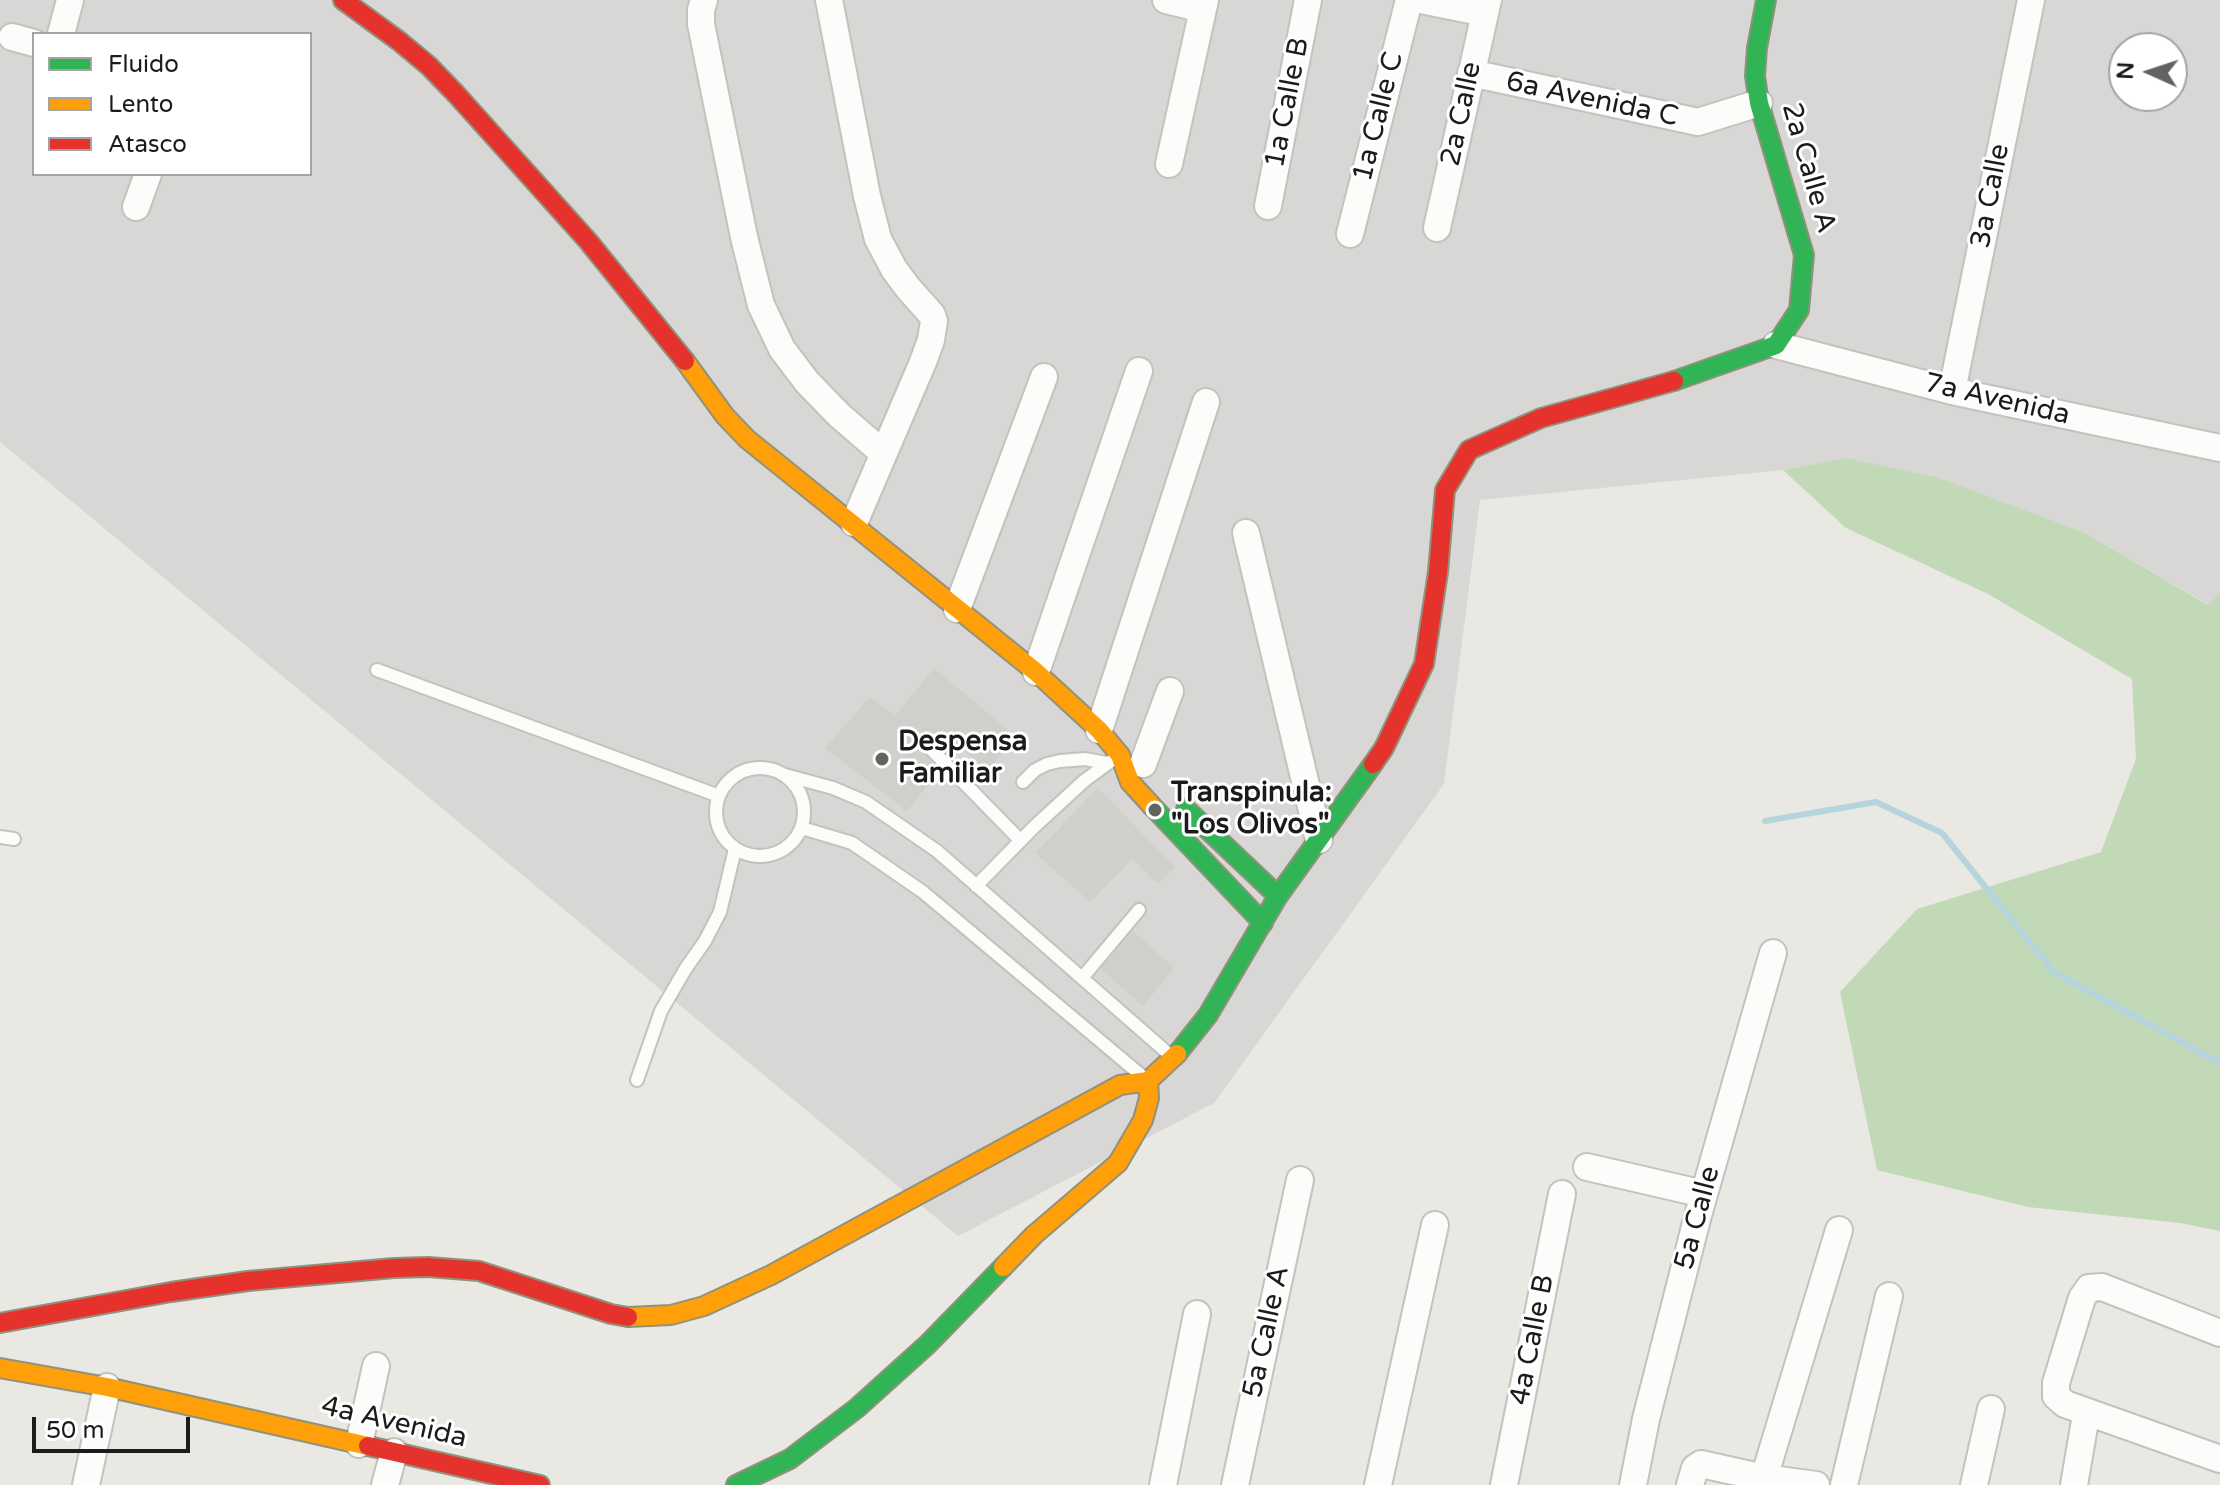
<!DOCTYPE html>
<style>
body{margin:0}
#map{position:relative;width:2220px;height:1485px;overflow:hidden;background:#e9e8e3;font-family:"Varela Round",sans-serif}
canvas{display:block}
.legend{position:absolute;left:32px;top:32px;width:280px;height:144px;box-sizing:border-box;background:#fff;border:2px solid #a4a4a4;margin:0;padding:10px 14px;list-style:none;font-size:24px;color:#1b1b1b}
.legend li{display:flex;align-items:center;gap:16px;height:40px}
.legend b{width:40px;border:2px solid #a4a4a4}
.north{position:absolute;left:2108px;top:32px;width:80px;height:80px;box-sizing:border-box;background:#fff;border:2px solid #a4a4a4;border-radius:50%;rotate:273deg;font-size:22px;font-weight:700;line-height:32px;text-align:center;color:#1b1b1b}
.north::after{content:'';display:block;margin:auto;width:28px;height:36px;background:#636361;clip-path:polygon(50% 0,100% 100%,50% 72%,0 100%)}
.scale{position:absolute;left:32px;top:1417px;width:158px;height:36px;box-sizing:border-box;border:4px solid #1b1b1b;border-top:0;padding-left:10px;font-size:24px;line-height:28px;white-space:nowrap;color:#1b1b1b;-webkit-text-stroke:6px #fff;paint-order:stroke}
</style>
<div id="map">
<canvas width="2220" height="1485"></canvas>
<ul class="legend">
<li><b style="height:10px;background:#30b455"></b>Fluido</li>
<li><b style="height:10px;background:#ff9f0a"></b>Lento</li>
<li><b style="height:10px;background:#e5322d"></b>Atasco</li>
</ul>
<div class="north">N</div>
<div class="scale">50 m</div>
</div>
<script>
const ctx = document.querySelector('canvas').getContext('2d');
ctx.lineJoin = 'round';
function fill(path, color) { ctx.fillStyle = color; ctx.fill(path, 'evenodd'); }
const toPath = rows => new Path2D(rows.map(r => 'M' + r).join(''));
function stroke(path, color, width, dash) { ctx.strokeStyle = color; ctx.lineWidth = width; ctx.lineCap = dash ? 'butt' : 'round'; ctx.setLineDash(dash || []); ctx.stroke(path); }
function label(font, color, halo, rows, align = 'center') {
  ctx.font = font + ' "Varela Round",sans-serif'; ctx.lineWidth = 6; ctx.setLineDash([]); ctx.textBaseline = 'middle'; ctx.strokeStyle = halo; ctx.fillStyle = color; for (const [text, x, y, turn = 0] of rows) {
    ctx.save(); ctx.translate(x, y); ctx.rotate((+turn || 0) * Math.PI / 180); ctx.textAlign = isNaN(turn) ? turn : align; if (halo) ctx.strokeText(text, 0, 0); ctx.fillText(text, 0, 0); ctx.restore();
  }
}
const residential = toPath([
 [0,0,2220,0,2220,593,2209,605,2085,533,1846,458,1783,470,1480,500,1444,784,1214,1103,958,1236,0,442],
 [34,34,310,34,310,174,34,174],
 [2124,48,2172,48,2172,96,2124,96]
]);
const forest = toPath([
 [1846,458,1939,478,2085,533,2208,605,2220,593,2220,1231,2180,1223,2028,1207,1877,1170,1840,992,1917,909,2101,852,2136,759,2132,679,1988,594,1846,528,1783,470]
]);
const stream = toPath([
 [1765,821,1876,802,1942,833,2054,972,2220,1063]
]);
const building = toPath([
 [934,668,1017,738,987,770,958,746,950,756,934,739,927,737,922,739,919,744,920,749,939,770,907,811,825,748,870,697,895,716],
 [1098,788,1175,867,1158,884,1132,859,1090,902,1035,853],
 [1133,931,1174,968,1143,1006,1101,969]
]);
const path = toPath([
 [2209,921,2220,923]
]);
const lane = toPath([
 [377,670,719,796],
 [928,746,1020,840],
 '716 812a44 44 0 1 1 88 0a44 44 0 1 1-88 0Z',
 [785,775,833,788,866,802,937,851,1171,1056],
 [1023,782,1035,770,1047,764,1060,761,1085,759,1106,763],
 [802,828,852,843,923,892,1142,1076],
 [0,837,14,839],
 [976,886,1035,826,1084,781,1118,756],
 [1082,978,1139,910],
 [637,1080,661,1011,686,968,705,941,720,912,735,849]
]);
const street = toPath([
 [704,0,701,10,701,24,744,237,761,305,782,349,807,382,839,415,883,453],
 [829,0,867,196,878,239,894,269,908,288,932,315,934,321,931,340,923,362,854,523],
 [1166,0,1203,9],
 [1421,0,1485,13],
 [61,34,70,0],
 [12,37,34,43],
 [1471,73,1698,122,1759,103],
 [1169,164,1205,0],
 [1268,206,1308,0],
 [136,207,148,174],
 [1437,228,1488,0],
 [1350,234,1409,0],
 [1776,345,1952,391,2220,448],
 [1952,391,2031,0],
 [1246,533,1319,840],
 [957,609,1044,377],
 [1036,672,1139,371],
 [1099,730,1206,402],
 [1143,764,1170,691],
 [1587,1167,1704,1194],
 [2220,1333,2102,1287,2089,1288,2082,1298,2056,1383,2056,1396,2065,1404,2220,1459],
 [359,1444,376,1366],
 [1764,1478,1839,1230],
 [86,1485,107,1387],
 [385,1485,394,1452],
 [1163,1485,1197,1314],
 [1235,1485,1300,1180],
 [1378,1485,1435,1225],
 [1504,1485,1562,1194],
 [1633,1485,1646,1419,1697,1219,1773,953],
 [1690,1485,1695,1468,1701,1464,1764,1478,1816,1485],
 [1844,1485,1889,1296],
 [1974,1485,1991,1409],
 [2074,1485,2085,1421,2089,1413]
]);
const fast = toPath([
 [1674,381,1776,345,1799,310,1804,255,1759,103,1755,76,1757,48,1766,0],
 [1152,806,1263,923],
 [1186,809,1278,896],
 [1177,1054,1208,1015,1278,896,1373,764],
 [736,1485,790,1459,857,1408,928,1344,1003,1267]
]);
const slow = toPath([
 [685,361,725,416,747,439,1036,672,1099,730,1120,755,1130,782,1152,806],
 [1003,1267,1034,1235,1118,1163,1143,1120,1149,1098,1148,1081],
 [628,1317,671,1315,704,1306,771,1275,1120,1085,1148,1081,1177,1054],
 [0,1368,107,1387,368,1446]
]);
const jam = toPath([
 [343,0,399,41,429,66,456,94,588,241,685,361],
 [1373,764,1384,748,1424,664,1438,572,1445,490,1469,450,1541,418,1674,381],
 [0,1323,171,1292,248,1281,394,1268,428,1267,479,1271,611,1314,628,1317],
 [368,1446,540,1485]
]);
const markers = [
 [882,759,8,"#636361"],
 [1155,810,8,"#636361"]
];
const streetNames = [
 ["6a Avenida C",1592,100,12],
 ["1a Calle B",1288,103,-79],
 ["2a Calle",1462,114,-78],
 ["1a Calle C",1379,117,-76],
 ["2a Calle A",1808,168,74],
 ["3a Calle",1991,196,-79],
 ["7a Avenida",1997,400,13],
 ["5a Calle",1698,1218,-75],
 ["5a Calle A",1267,1332,-78],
 ["4a Calle B",1533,1340,-79],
 ["4a Avenida",394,1423,13]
];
const poiNames = [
 ["Despensa",898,743],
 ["Familiar",898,775],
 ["Transpinula:",1171,794],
 ["\"Los Olivos\"",1171,826]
];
fill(residential, '#d8d7d5');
fill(forest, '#c2d9b8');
stroke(stream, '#b6d4dd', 6);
fill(building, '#d1cfcc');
stroke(lane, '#c2c2bf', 16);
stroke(street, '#c2c2bf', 30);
stroke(fast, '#90927c', 22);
stroke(slow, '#90927c', 22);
stroke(jam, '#90927c', 22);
stroke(path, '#d5c7c3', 4, [4, 4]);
stroke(lane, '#fcfcfb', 12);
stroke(street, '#fcfcfb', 26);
stroke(fast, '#30b455', 18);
stroke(slow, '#ff9f0a', 18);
stroke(jam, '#e5322d', 18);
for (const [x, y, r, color] of markers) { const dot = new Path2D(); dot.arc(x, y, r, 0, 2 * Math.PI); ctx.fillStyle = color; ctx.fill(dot); stroke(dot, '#fff', 3); }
label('28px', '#1b1b1b', '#fff', streetNames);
label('bold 28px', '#1b1b1b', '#fff', poiNames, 'left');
</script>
